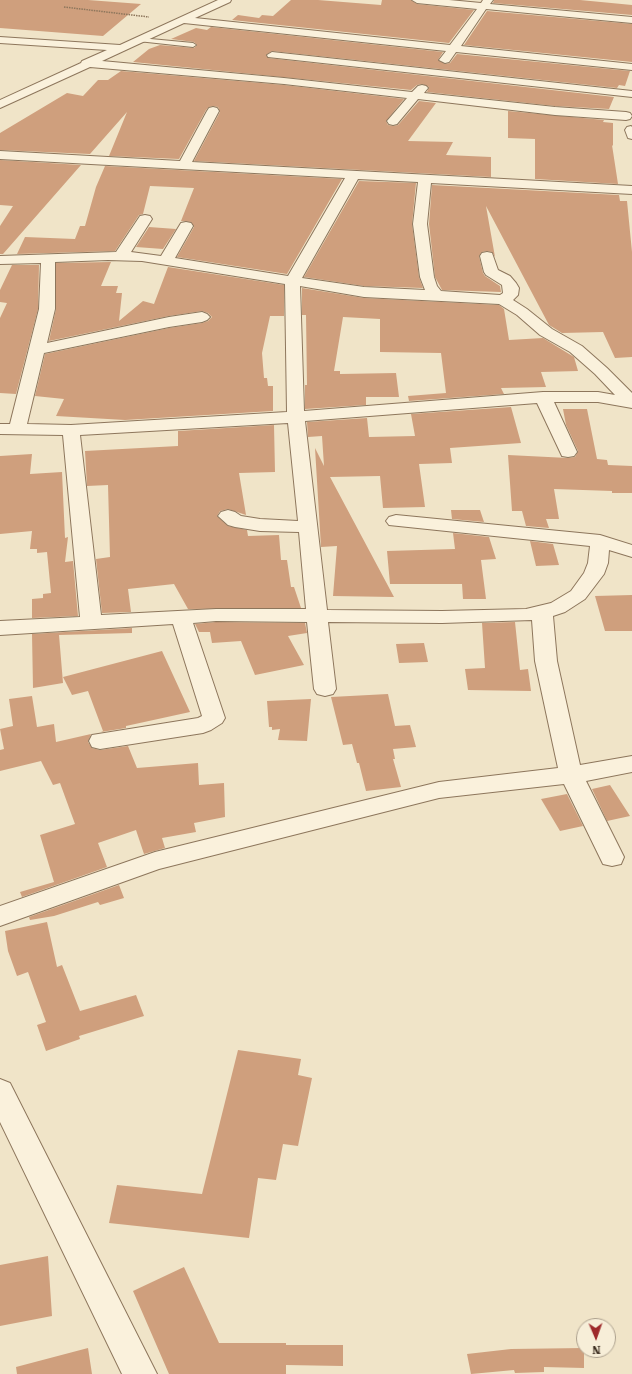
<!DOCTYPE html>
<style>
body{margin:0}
#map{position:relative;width:632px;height:1374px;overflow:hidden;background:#f0e4c8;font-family:"Roboto Serif",serif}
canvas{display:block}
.north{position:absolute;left:576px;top:1318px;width:40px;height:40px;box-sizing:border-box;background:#f7eed8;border:1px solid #ada18e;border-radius:50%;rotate:178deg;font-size:11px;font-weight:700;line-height:16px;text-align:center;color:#3d2e20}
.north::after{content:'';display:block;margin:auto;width:14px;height:18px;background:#9e2a2b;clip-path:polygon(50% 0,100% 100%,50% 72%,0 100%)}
</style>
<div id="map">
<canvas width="632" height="1374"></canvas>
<div class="north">N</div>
</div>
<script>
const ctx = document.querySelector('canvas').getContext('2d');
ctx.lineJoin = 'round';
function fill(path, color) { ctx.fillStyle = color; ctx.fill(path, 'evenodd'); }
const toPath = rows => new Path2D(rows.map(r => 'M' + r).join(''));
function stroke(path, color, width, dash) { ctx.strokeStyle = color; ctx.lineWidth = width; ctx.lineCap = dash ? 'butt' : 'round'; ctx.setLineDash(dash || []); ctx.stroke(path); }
const building = toPath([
 [0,0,88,0,141,4,103,36,0,28],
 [291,0,318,0,381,5,382,0,411,0,417,4,474,10,449,43,232,20,238,15,259,18,262,15,273,16],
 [494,0,580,0,632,5,632,15,493,3],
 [487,11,632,24,632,62,464,45],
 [211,27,443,52,438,60,445,64,450,63,457,54,630,71,625,86,619,85,617,88,272,51,266,55,268,58,614,97,609,109,555,106,427,92,429,87,422,84,417,85,411,90,133,62,149,49,160,45,194,48,197,45,194,42,171,39,196,28,207,30],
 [121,71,284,85,404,99,386,121,388,125,393,126,398,125,419,101,436,103,408,141,453,142,446,155,491,157,491,177,194,161,220,112,218,107,213,106,209,107,206,110,179,159,109,156,127,112,90,154,0,150,0,133,67,93,83,96,98,80,108,80],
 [508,111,604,120,603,122,613,123,613,146,612,145,618,184,535,179,535,139,508,138],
 [0,160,81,165,3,254,0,254,0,226,13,206,0,205],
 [105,166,342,179,287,274,177,257,194,227,191,222,181,221,194,188,150,186,143,214,139,215,115,251,17,254,25,237,75,239,80,226,85,226,96,187],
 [359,181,416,183,412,224,419,277,423,288,364,286,304,277],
 [432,185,619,195,620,201,627,201,632,252,632,357,615,358,603,332,562,333,549,325,486,206,495,257,492,252,487,251,482,252,479,256,483,273,485,276,500,286,501,292,442,290,435,277,429,224],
 [149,227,176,229,163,249,136,247],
 [111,262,101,286,118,286,116,293,122,293,119,321,143,301,154,304,168,267,284,285,284,316,270,316,262,353,264,378,267,378,268,386,273,386,273,411,125,420,56,416,64,399,35,396,45,354,169,328,202,323,208,321,212,317,208,313,202,311,169,316,49,341,56,309,56,263],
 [12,265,39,265,38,309,16,394,0,393,0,318,7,303,0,302,0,290],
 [302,288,364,298,499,305,504,309,509,340,543,338,574,357,578,371,541,372,546,387,501,388,504,394,409,401,408,396,446,393,441,353,380,352,380,319,343,317,334,371,340,371,340,374,396,373,399,397,366,397,366,405,305,409,305,385,307,385,306,315,302,315],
 [511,407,521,443,450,448,452,463,419,464,425,507,383,508,380,476,330,477,394,597,333,596,337,546,321,547,315,448,324,466,322,436,308,437,307,422,367,418,369,437,415,436,411,414],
 [563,409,587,409,597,459,607,460,608,465,632,466,632,493,612,493,612,491,554,489,559,519,546,519,549,528,526,526,522,511,512,511,508,455,568,458,575,457,578,451,566,425],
 [274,425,275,472,239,473,246,515,228,509,220,511,217,516,228,526,247,530,248,536,279,535,281,560,287,560,291,587,294,587,301,608,188,609,174,584,128,589,131,612,102,613,96,559,110,557,108,485,87,486,85,451,178,446,178,431],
 [32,454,30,474,62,472,65,538,68,537,65,562,73,561,78,616,32,618,32,599,43,598,43,594,51,593,47,552,37,553,37,549,30,549,32,531,0,534,0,456],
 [451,510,480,510,484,522,452,519],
 [453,533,489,537,496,559,481,560,486,599,463,599,462,584,390,584,387,551,455,549],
 [530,541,553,544,559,565,536,566],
 [632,595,632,631,605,631,595,596],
 [216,622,305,623,307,633,288,636,304,665,255,675,241,641,212,643,210,632,199,632,195,624],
 [515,622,520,670,528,669,531,691,468,690,465,669,485,668,482,623],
 [132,628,132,633,59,635,63,683,33,688,32,634],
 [424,643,428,662,399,663,396,644],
 [162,651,190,712,126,726,126,728,101,732,103,731,88,691,72,695,63,677],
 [388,694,395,726,410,725,416,747,393,749,395,759,393,759,401,787,366,791,359,763,357,763,352,744,343,745,331,697],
 [32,696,37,727,54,724,56,742,91,734,88,742,92,748,100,750,128,746,137,768,198,763,199,785,224,783,225,817,194,823,196,832,162,838,165,848,144,854,136,830,98,843,107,867,22,897,20,892,54,882,40,835,75,824,60,783,53,785,41,761,0,771,0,750,4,749,0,729,13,726,9,699],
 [311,699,307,741,278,740,280,729,272,730,272,727,269,727,267,701],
 [610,785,630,816,607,821,592,789],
 [567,794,583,826,560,831,541,799],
 [119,885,124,898,100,905,98,902,54,916,30,920,29,917],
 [47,922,57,967,62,965,80,1011,136,995,144,1016,79,1036,80,1039,46,1051,37,1025,46,1022,28,972,17,976,8,951,5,931],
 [238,1050,301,1059,298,1075,312,1078,298,1146,283,1144,276,1180,258,1178,249,1238,109,1223,117,1185,202,1194],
 [48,1256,52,1316,0,1326,0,1265],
 [184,1267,219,1343,286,1343,286,1345,343,1345,343,1366,286,1365,286,1374,169,1374,133,1291],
 [88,1348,92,1374,17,1374,16,1367],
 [584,1348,584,1368,544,1367,544,1372,515,1373,514,1370,471,1374,467,1354,511,1349]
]);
const path = toPath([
 [64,7,149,17]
]);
const lane = toPath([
 [140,38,193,43,196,45,193,47,138,41,138,39,140,38]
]);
const street = toPath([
 [218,0,231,0,230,2,195,18,450,45,477,9,417,3,412,0,449,0,481,3,483,0,493,0,490,4,632,17,632,23,486,9,461,46,632,64,632,70,456,52,449,62,445,63,439,60,446,51,184,23,102,61,284,78,412,92,418,86,422,85,426,86,428,88,424,93,555,107,626,112,630,113,632,116,630,119,626,120,555,115,418,99,397,124,393,125,389,124,387,121,407,98,284,84,90,67,0,108,0,100,81,63,82,61,107,50,0,43,0,37,120,45,218,0],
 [272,52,632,91,632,97,268,57,267,55,272,52],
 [213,107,217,108,219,111,192,162,632,186,632,194,431,183,427,224,434,277,437,286,441,291,500,295,503,293,502,285,486,275,484,272,480,256,482,253,487,252,492,253,498,270,510,276,516,283,519,288,518,295,513,300,527,309,552,329,582,346,607,368,632,393,632,408,598,402,554,402,577,452,574,456,568,457,562,456,537,403,305,421,327,610,442,611,526,609,551,603,571,591,584,573,588,563,590,546,389,525,386,521,389,517,396,515,600,535,632,545,632,557,609,550,608,563,604,574,585,599,565,612,553,616,557,661,580,765,632,756,632,772,586,781,624,857,621,864,612,866,603,864,564,784,439,798,159,869,0,926,0,906,155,852,439,782,558,768,535,661,532,620,442,623,328,622,336,689,333,694,325,696,317,694,314,689,307,622,216,621,193,623,225,718,222,723,211,730,203,733,100,749,92,747,89,741,92,735,198,718,202,716,173,624,0,635,0,621,80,617,63,435,0,434,0,424,10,424,39,309,41,263,0,264,0,256,116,252,140,216,145,215,150,216,152,219,131,252,161,256,181,223,186,222,191,223,193,226,175,258,288,276,345,178,0,159,0,151,180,161,207,111,209,108,213,107],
 [358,179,418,182,413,224,420,277,425,290,364,287,302,278,358,179],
 [108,260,142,261,285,284,287,412,71,425,27,424,44,353,169,327,202,322,207,320,210,317,207,314,202,312,169,317,47,343,55,309,55,262,108,260],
 [300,286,364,297,499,304,517,315,540,335,570,352,595,374,615,395,598,392,543,392,304,411,300,286],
 [288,423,298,521,260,519,241,516,235,512,228,510,221,512,218,516,228,525,235,527,260,531,299,532,306,609,216,609,101,615,80,435,288,423],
 [631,126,632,127,632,139,628,138,625,130,627,127,631,126],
 [0,1079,10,1083,157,1374,122,1374,0,1122,0,1079]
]);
fill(building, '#cf9f7d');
stroke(lane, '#8d765c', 2);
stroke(street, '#8d765c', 2);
stroke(path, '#8d765c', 1.5, [1.5, 1]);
fill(lane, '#faf1dc');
fill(street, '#faf1dc');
</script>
